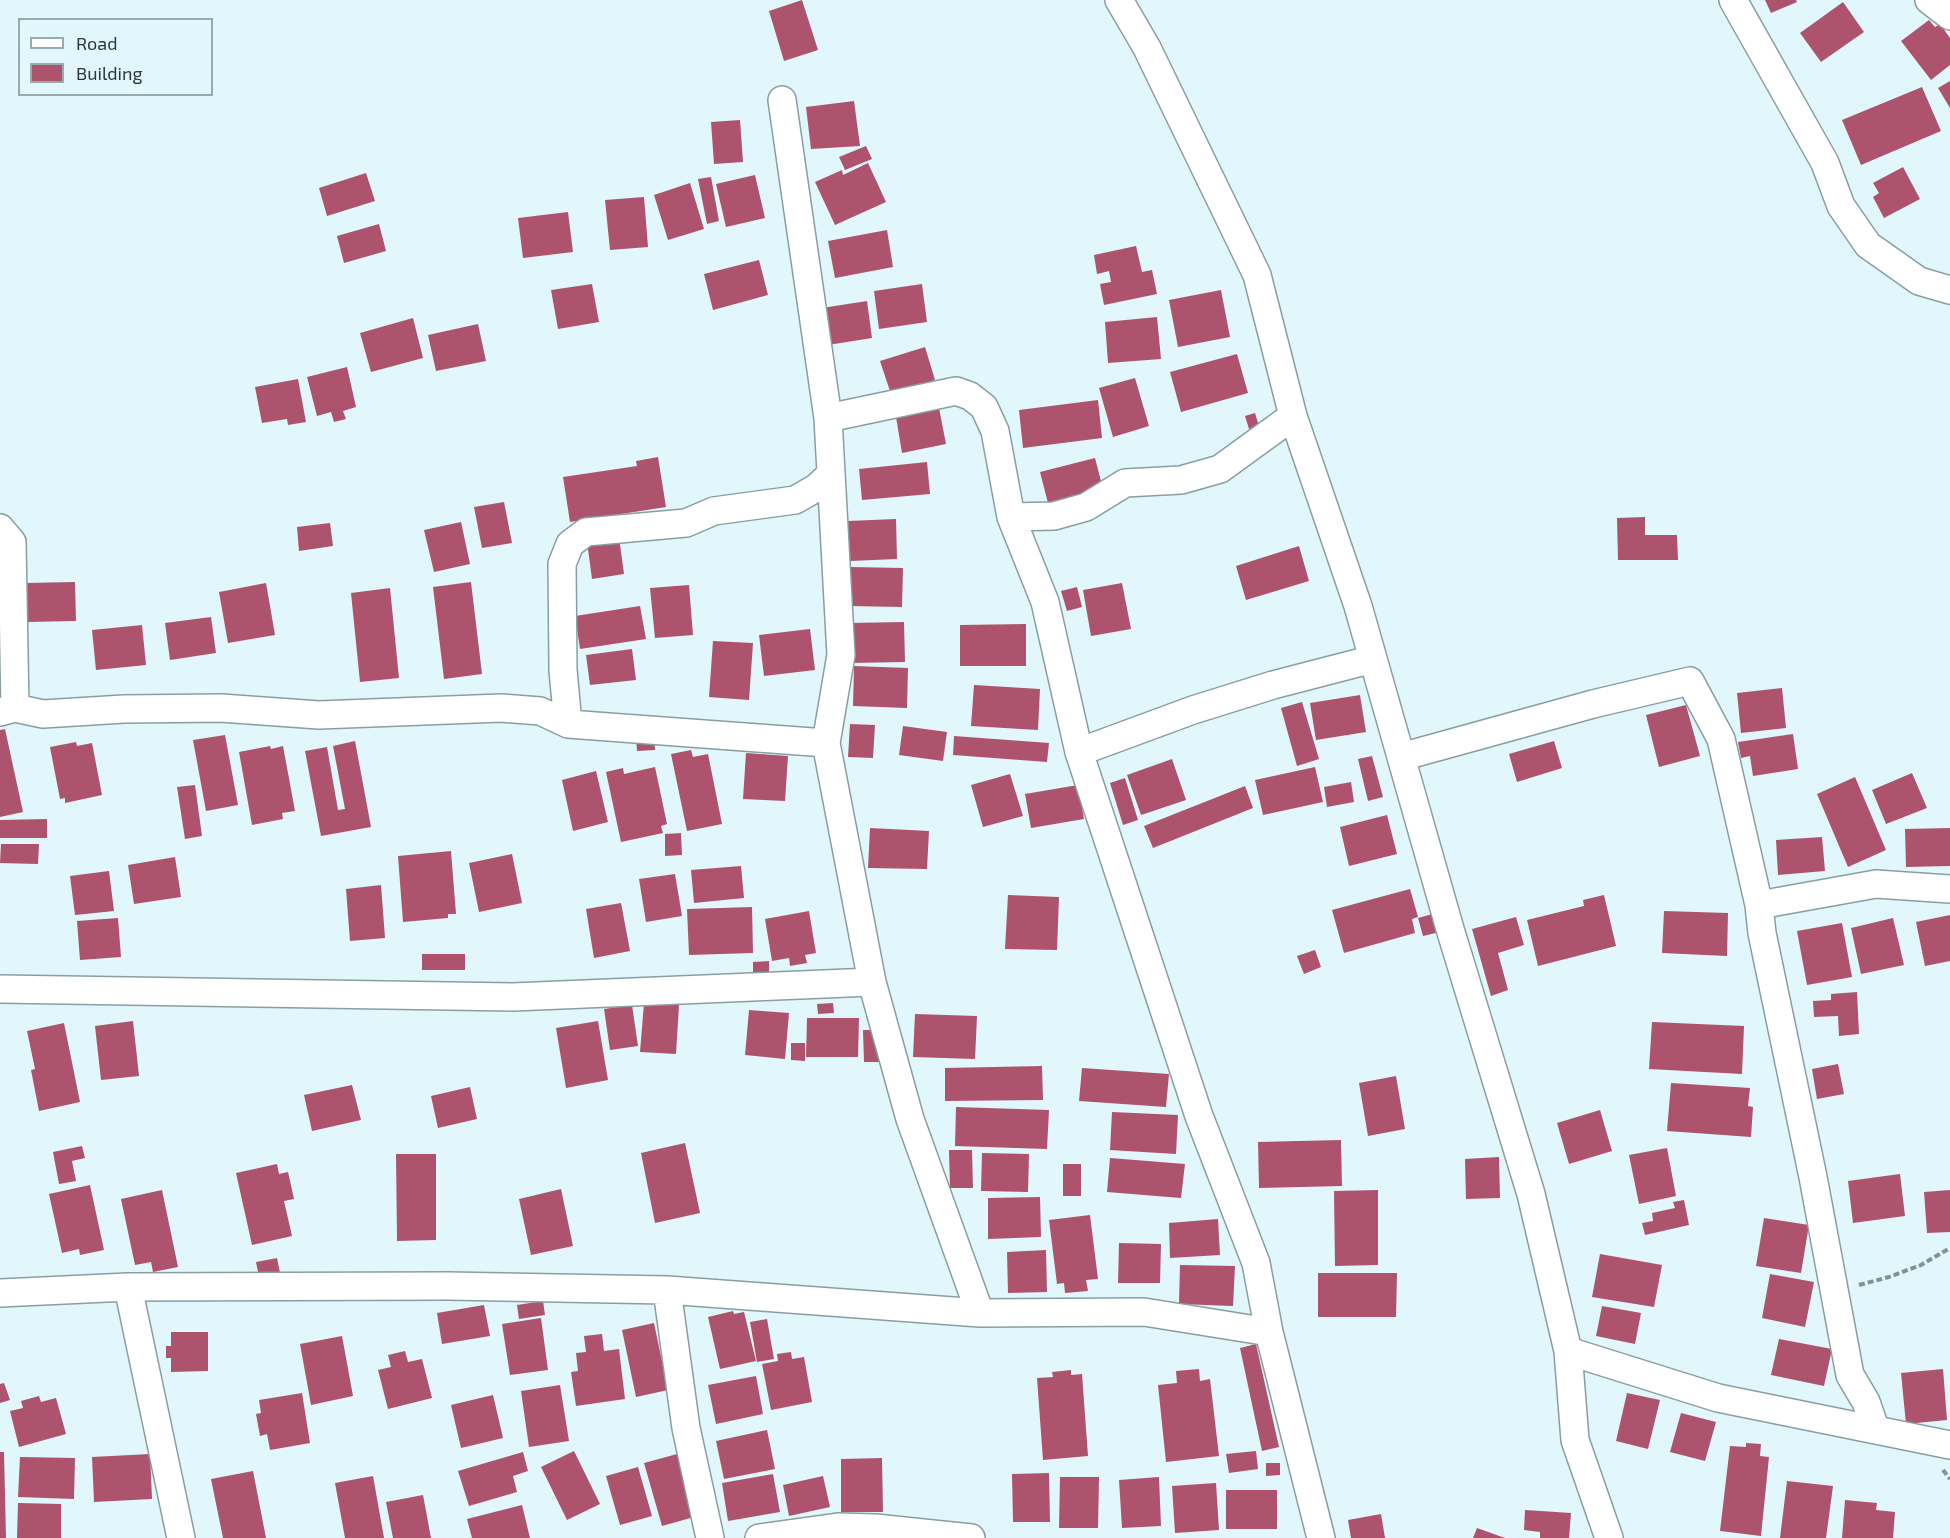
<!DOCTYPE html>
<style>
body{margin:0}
#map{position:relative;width:1950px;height:1538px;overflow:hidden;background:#e1f7fb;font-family:"Exo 2",sans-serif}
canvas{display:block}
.legend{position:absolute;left:18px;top:18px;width:195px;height:78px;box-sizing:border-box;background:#e1f7fb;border:2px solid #99aaad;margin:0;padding:8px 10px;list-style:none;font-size:18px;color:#2e3638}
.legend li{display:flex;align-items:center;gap:12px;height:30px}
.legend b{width:30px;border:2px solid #99aaad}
</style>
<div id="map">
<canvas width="1950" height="1538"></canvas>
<ul class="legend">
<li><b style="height:8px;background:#fff"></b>Road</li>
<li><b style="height:16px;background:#ad536d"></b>Building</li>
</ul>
</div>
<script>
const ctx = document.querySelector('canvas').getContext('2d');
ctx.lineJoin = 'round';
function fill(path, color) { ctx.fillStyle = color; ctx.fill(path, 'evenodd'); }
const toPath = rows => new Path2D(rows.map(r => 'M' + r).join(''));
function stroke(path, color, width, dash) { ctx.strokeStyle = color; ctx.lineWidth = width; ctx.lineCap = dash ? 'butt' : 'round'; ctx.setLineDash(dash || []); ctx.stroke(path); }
const building = toPath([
 [802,0,818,50,784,61,769,11],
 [1765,0,1796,0,1797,2,1771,13],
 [1843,2,1864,32,1821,62,1800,33],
 [1929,20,1935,27,1940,24,1950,38,1950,65,1931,80,1901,41],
 [1950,81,1950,108,1938,88],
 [1922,87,1941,131,1861,165,1842,120],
 [854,101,860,146,811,149,806,107],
 [740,120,743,162,714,164,711,122],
 [866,146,872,159,845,170,839,157],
 [868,163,886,202,835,225,815,182,842,170,843,175],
 [1903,167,1920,199,1884,218,1873,197,1879,193,1873,183],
 [366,173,375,201,327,216,319,188],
 [755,175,765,218,726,227,716,184],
 [711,177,719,221,707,224,698,179],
 [690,183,704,229,668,240,654,195],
 [644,197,648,247,610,250,605,200],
 [568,212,573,252,523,258,518,218],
 [379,224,386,251,344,263,337,236],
 [887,230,893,267,835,278,828,241],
 [1136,246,1142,272,1152,270,1157,294,1104,305,1100,284,1111,282,1109,271,1097,274,1094,255],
 [759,260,768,295,713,310,704,274],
 [592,284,599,322,558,329,551,290],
 [922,284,927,322,879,329,874,291],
 [1221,290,1230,337,1178,347,1169,300],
 [867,301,872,338,828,345,822,308],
 [1157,317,1161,359,1108,363,1105,322],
 [413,318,423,358,371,372,360,333],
 [478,324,486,361,436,371,428,335],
 [925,347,935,380,891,394,880,361],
 [1237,354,1248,393,1181,412,1170,372],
 [347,367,356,407,343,411,346,419,334,422,331,412,317,416,307,377],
 [1135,378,1149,426,1113,437,1099,388],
 [298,379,306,422,288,425,287,419,262,423,255,387],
 [1098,400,1102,438,1023,448,1019,410],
 [939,408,946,444,902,453,896,417],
 [1255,413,1259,426,1249,429,1245,416],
 [658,457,666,507,570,522,563,477,637,466,636,461],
 [1095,458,1104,493,1049,507,1040,472],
 [927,462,930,494,862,500,859,469],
 [504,502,512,543,482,548,474,507],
 [1645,517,1645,535,1677,535,1678,560,1618,560,1617,518],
 [896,519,897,559,850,561,848,521],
 [461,522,470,564,434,572,424,530],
 [330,523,333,546,299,551,297,527],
 [619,537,624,574,592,579,587,542],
 [1299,546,1309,581,1246,600,1236,566],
 [851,567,903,568,902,607,849,606],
 [75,582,76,621,27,622,26,583],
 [471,582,482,674,444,679,433,587],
 [266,583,275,635,228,643,219,592],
 [1122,583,1131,629,1091,636,1083,590],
 [689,585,693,635,655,638,650,588],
 [1077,587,1082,607,1067,611,1061,591],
 [390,588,399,678,360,682,351,593],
 [640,606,646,639,580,649,575,616],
 [211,617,216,653,170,660,165,623],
 [904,622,905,662,850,663,849,623],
 [1026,624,1026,666,960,666,960,625],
 [142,625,146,665,96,670,92,630],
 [810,629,815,670,764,676,759,635],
 [713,641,753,643,749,700,709,697],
 [632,649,636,680,590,685,586,655],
 [854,666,908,668,907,708,853,706],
 [974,685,1040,689,1038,730,971,726],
 [1782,688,1786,728,1741,733,1737,693],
 [1360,695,1366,732,1316,740,1310,703],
 [1302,702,1319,759,1297,766,1281,708],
 [1686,705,1700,756,1659,767,1646,715],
 [850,724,875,725,873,758,848,757],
 [903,726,947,732,943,761,899,755],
 [5,729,23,812,0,817,0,730],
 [1793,734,1798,769,1753,776,1750,756,1741,758,1738,742],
 [225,735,238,805,206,811,193,740],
 [654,735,655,750,637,751,636,737],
 [954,736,1049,743,1047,762,953,755],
 [355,741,371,827,321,836,305,751,327,747,338,810,345,809,333,746],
 [1554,741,1562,768,1517,782,1509,754],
 [76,742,77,746,92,743,102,795,65,803,65,798,60,799,50,747],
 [270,746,271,749,283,746,295,811,282,813,283,819,252,825,239,752],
 [691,750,693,757,708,754,722,824,687,831,671,754],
 [746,753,788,756,785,801,743,799],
 [1372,756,1383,797,1368,801,1358,759],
 [1172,759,1186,800,1141,815,1127,775],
 [655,767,667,824,661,826,663,833,621,842,606,772,623,768,624,774],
 [1315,767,1323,802,1263,815,1255,780],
 [596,771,608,822,573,831,562,780],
 [1912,773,1927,808,1886,824,1872,790],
 [1010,774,1023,816,983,827,971,785],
 [1855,777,1886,850,1848,867,1817,794],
 [1125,778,1138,820,1123,825,1110,783],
 [1351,782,1354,802,1327,807,1324,787],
 [195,785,202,836,185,839,177,787],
 [1078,785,1084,819,1031,828,1025,794],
 [1245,786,1253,808,1153,848,1144,826],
 [1387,815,1397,854,1349,866,1340,827],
 [47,819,47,838,0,838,0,820],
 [870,828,929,831,927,869,868,868],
 [1950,828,1950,866,1906,867,1905,829],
 [681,833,682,855,665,856,665,834],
 [1822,837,1825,871,1778,875,1776,840],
 [1,844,39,844,38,864,0,863],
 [451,851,456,914,448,914,448,918,403,922,398,856],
 [512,854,522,903,479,912,469,863],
 [175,857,181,897,134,904,128,865],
 [741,866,744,898,694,903,691,870],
 [109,871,114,911,75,915,70,876],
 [675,874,682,916,646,922,639,879],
 [381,885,385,938,350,941,346,889],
 [1410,889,1418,917,1412,919,1415,933,1344,953,1332,910],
 [1008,895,1059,897,1057,950,1005,949],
 [1604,895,1616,946,1538,966,1527,920,1584,906,1583,900],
 [621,903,630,951,594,958,586,909],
 [752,907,753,953,689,955,687,909],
 [809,911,816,953,805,955,807,963,790,966,789,958,772,961,765,919],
 [1664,911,1728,913,1727,956,1662,953],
 [1436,913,1440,932,1423,936,1418,918],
 [1950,915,1950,961,1925,966,1916,922],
 [1516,917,1524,945,1498,953,1508,990,1491,996,1472,929],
 [118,918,121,957,80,960,77,921],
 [1893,918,1904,965,1861,974,1851,928],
 [1842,923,1852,977,1807,985,1797,931],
 [1315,950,1321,967,1304,974,1297,956],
 [422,954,465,954,465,970,422,970],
 [769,961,769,972,753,972,753,962],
 [1857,992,1859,1034,1839,1036,1838,1016,1814,1017,1813,1001,1831,1000,1831,994],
 [644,1003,679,1005,676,1054,640,1052],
 [833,1003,834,1013,818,1014,817,1004],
 [632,1005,638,1046,610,1050,604,1009],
 [749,1010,789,1013,785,1059,745,1055],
 [915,1014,977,1016,975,1059,913,1057],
 [807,1018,859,1018,858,1057,806,1057],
 [133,1021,139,1076,101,1080,95,1026],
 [598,1021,608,1080,566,1088,556,1028],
 [1652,1022,1744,1026,1742,1074,1649,1069],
 [64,1023,80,1102,39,1111,31,1070,35,1069,27,1031],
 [863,1030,879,1030,879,1062,864,1062],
 [791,1043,805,1043,805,1061,791,1060],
 [1838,1064,1844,1094,1817,1099,1812,1069],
 [1042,1066,1043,1100,945,1101,945,1068],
 [1082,1068,1169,1074,1166,1107,1079,1101],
 [1396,1076,1405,1129,1368,1136,1359,1083],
 [1671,1083,1750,1088,1748,1106,1753,1107,1751,1137,1667,1131],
 [352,1085,361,1120,312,1131,304,1095],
 [470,1087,477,1119,438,1128,431,1096],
 [956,1107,1049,1110,1047,1149,955,1146],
 [1600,1110,1612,1151,1569,1164,1557,1123],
 [1112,1112,1178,1115,1176,1154,1110,1150],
 [1341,1140,1342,1186,1259,1188,1258,1142],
 [685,1143,700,1213,655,1223,641,1153],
 [82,1146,85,1158,72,1161,76,1181,59,1184,53,1152],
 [1667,1148,1676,1196,1639,1204,1629,1155],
 [949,1150,972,1150,973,1188,950,1188],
 [982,1153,1029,1154,1028,1192,981,1191],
 [396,1154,436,1154,436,1240,397,1241],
 [1499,1157,1500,1198,1466,1199,1465,1159],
 [1110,1158,1185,1164,1181,1198,1107,1192],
 [277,1164,279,1174,288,1172,294,1199,284,1201,292,1236,252,1245,236,1173],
 [1063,1164,1081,1164,1081,1196,1063,1196],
 [1900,1174,1905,1216,1853,1223,1848,1181],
 [90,1185,104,1250,80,1255,79,1249,62,1253,49,1194],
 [561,1189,573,1246,531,1255,519,1199],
 [162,1190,178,1267,153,1272,151,1262,135,1265,121,1199],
 [1378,1190,1378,1265,1335,1266,1334,1191],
 [1950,1190,1950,1232,1927,1233,1924,1192],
 [1040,1197,1041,1237,988,1239,988,1198],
 [1684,1200,1689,1225,1645,1235,1642,1223,1653,1221,1652,1213,1675,1208,1673,1202],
 [1090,1215,1098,1279,1086,1280,1088,1291,1065,1293,1064,1283,1057,1284,1049,1220],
 [1764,1218,1809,1225,1801,1273,1756,1266],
 [1218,1219,1220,1255,1170,1258,1169,1223],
 [1119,1243,1161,1244,1160,1283,1118,1283],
 [1046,1250,1047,1292,1008,1293,1007,1252],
 [1600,1254,1662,1265,1654,1307,1592,1297],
 [277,1258,280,1273,259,1277,256,1262],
 [1180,1265,1235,1266,1233,1306,1179,1304],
 [1318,1273,1397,1273,1396,1317,1318,1317],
 [1770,1274,1814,1282,1805,1327,1762,1318],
 [543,1301,545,1315,519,1319,517,1305],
 [484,1305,490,1336,442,1344,437,1313],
 [1602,1306,1641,1313,1635,1344,1596,1336],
 [733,1311,734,1314,744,1312,756,1361,720,1369,708,1317],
 [541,1318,548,1370,510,1375,502,1324],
 [767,1319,774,1359,757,1362,750,1322],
 [654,1323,668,1390,636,1397,622,1330],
 [171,1332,208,1332,208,1371,171,1372,171,1358,166,1358,166,1346,171,1346],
 [602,1334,604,1351,619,1349,625,1399,576,1406,571,1372,578,1371,576,1353,586,1352,584,1336],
 [342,1336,353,1396,311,1405,300,1344],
 [1779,1339,1832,1349,1824,1386,1771,1375],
 [1256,1344,1279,1447,1262,1451,1240,1348],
 [405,1351,408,1362,422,1359,432,1398,388,1409,378,1370,391,1367,388,1355],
 [791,1352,792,1359,804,1357,812,1402,771,1410,762,1364,778,1361,777,1354],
 [1199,1369,1200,1381,1210,1379,1219,1456,1166,1462,1158,1385,1177,1383,1176,1371],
 [1943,1369,1947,1420,1906,1424,1901,1373],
 [1071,1370,1071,1375,1082,1374,1088,1456,1043,1460,1037,1378,1053,1377,1052,1372],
 [756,1376,763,1414,716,1424,708,1385],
 [4,1383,10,1400,0,1403,0,1384],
 [560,1385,569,1441,529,1447,521,1391],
 [302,1393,310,1443,270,1450,267,1434,260,1436,256,1414,261,1413,259,1400],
 [1627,1393,1660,1400,1648,1449,1616,1441],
 [493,1395,503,1438,461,1448,451,1405],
 [39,1396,41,1402,56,1398,66,1434,19,1447,10,1411,23,1408,21,1401],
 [1681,1413,1716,1422,1705,1461,1670,1452],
 [767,1430,775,1469,724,1479,716,1441],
 [1746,1443,1761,1444,1760,1456,1769,1457,1761,1536,1720,1531,1730,1446,1746,1447],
 [574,1451,600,1504,567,1520,541,1467],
 [1256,1451,1258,1469,1229,1473,1226,1454],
 [0,1452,4,1452,6,1538,0,1538],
 [523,1452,528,1471,513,1476,517,1492,469,1506,458,1471],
 [150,1454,152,1499,94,1502,92,1457],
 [677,1454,694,1517,662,1526,644,1463],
 [20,1457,75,1458,74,1499,18,1497],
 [882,1458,883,1512,841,1512,841,1459],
 [1266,1463,1280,1463,1280,1475,1266,1476],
 [638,1467,652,1516,620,1525,606,1476],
 [253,1471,266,1538,223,1538,211,1479],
 [1049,1473,1050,1522,1013,1522,1012,1474],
 [773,1474,780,1512,728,1521,722,1483],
 [373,1476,384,1538,345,1538,335,1483],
 [823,1476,830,1507,789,1516,783,1485],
 [1060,1477,1099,1477,1098,1528,1059,1528],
 [1159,1477,1161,1526,1122,1528,1119,1480],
 [1787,1481,1833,1486,1826,1538,1780,1538],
 [1216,1483,1219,1530,1175,1533,1172,1486],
 [1226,1490,1277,1490,1277,1529,1226,1529],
 [423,1495,431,1538,393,1538,386,1502],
 [1845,1500,1877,1503,1876,1510,1895,1512,1893,1538,1842,1538],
 [18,1503,61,1504,61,1538,17,1538],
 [522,1505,530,1538,472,1538,467,1519],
 [1525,1510,1571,1513,1569,1538,1540,1538,1540,1532,1524,1530],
 [1381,1514,1385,1538,1351,1538,1348,1520],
 [1477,1528,1505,1538,1473,1538]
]);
const path = toPath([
 [1859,1285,1889,1277,1921,1265,1950,1248],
 [1943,1470,1950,1479]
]);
const street = toPath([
 [1119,0,1147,48,1257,275,1293,416,1358,606,1450,929,1531,1194,1568,1351,1575,1440,1609,1538],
 [1733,0,1825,163,1841,206,1868,245,1919,281,1950,290],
 [1929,0,1950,16],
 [782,100,828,418,841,655,826,743,872,982,910,1119,980,1313],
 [828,418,956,391,970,396,984,407,995,431,1011,517,1045,602,1079,752,1199,1116,1256,1263,1269,1332,1321,1538],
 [1011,517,1054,516,1086,507,1125,483,1181,480,1220,469,1293,416],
 [0,528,12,542,15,708],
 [0,712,15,708,43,714,124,709,221,708,319,715,501,708,540,711,568,724,826,743],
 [568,724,563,670,562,564,570,544,586,532,686,523,714,511,795,500,816,488,831,474],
 [1079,752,1193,710,1273,685,1373,659],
 [1401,757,1593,704,1690,681,1721,739,1759,905,1762,933,1813,1177,1850,1375,1866,1402,1875,1428],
 [1759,905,1876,884,1950,889],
 [0,989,513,997,872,982],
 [128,1287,181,1538],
 [667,1290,686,1428,710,1538],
 [0,1293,128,1287,448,1286,667,1290,980,1313,1144,1312,1269,1332],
 [1568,1351,1718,1398,1950,1445],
 [759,1538,838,1527,875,1528,971,1538]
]);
fill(building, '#ad536d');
stroke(street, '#899ea2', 30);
stroke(path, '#839295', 4, [6, 3]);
stroke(street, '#fff', 27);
</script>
